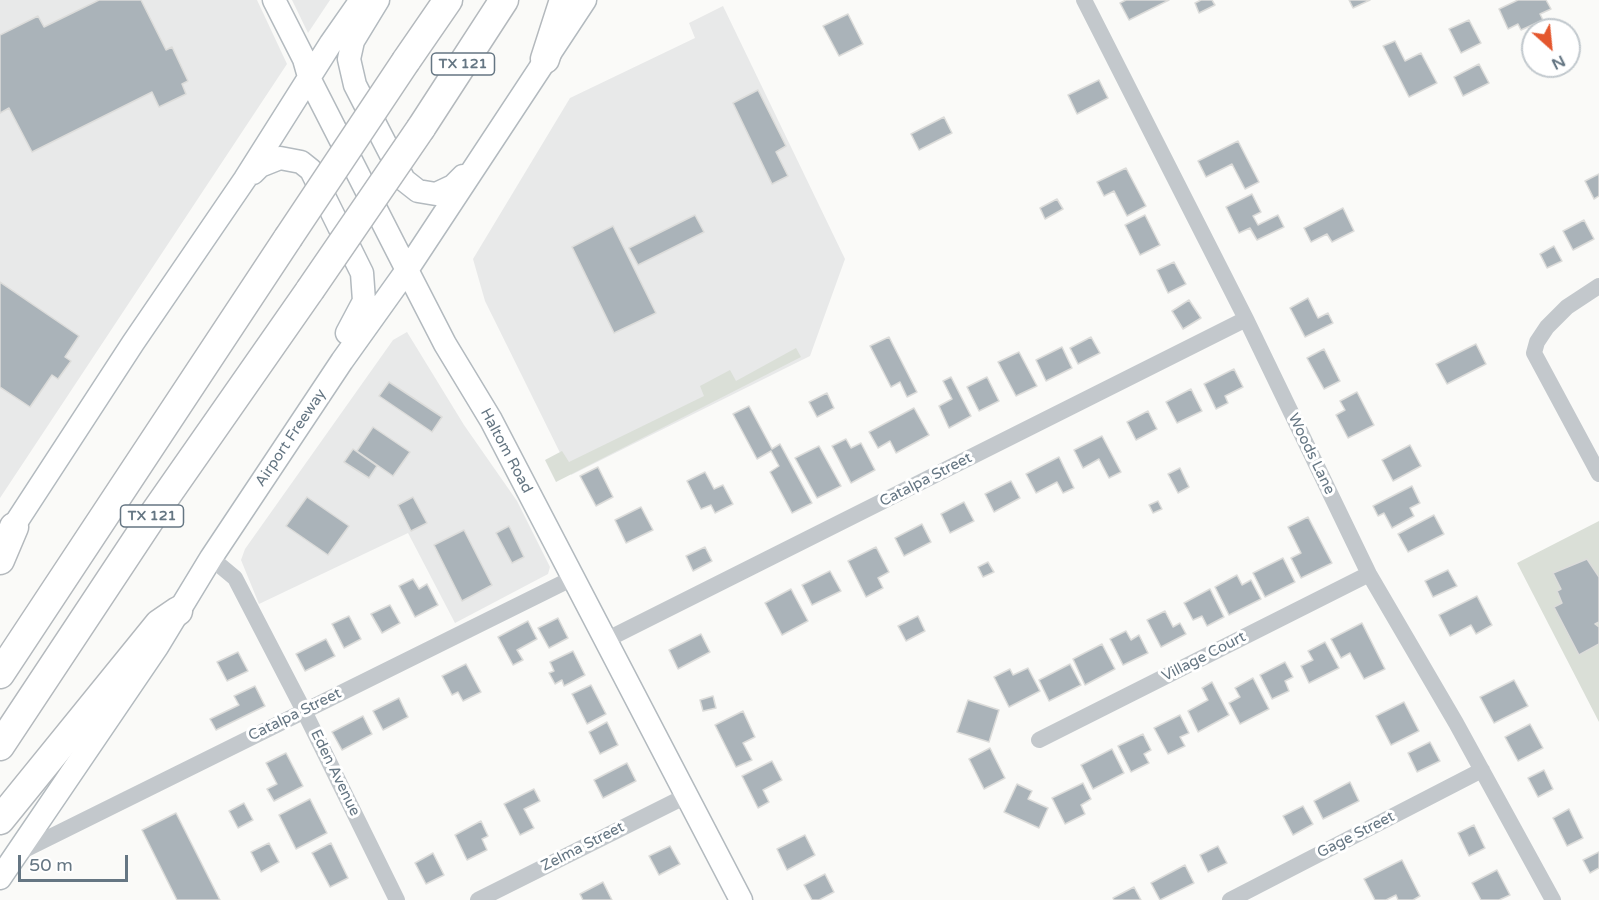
<!DOCTYPE html>
<style>
body{margin:0}
#map{position:relative;width:1599px;height:900px;overflow:hidden;background:#fafaf8;font-family:"Varela Round",sans-serif}
canvas{display:block}
.north{position:absolute;left:1521px;top:18px;width:60px;height:60px;box-sizing:border-box;background:#fff;border:2px solid #c1c8cd;border-radius:50%;rotate:153deg;font-size:16px;font-weight:700;line-height:24px;text-align:center;color:#657683}
.north::after{content:'';display:block;margin:auto;width:21px;height:27px;background:#e4572e;clip-path:polygon(50% 0,100% 100%,50% 72%,0 100%)}
.scale{position:absolute;left:18px;top:855px;width:110px;height:27px;box-sizing:border-box;border:3px solid #657683;border-top:0;padding-left:8px;font-size:18px;line-height:21px;white-space:nowrap;color:#657683;-webkit-text-stroke:4px #fff;paint-order:stroke}
</style>
<div id="map">
<canvas width="1599" height="900"></canvas>
<div class="north">N</div>
<div class="scale">50 m</div>
</div>
<script>
const ctx = document.querySelector('canvas').getContext('2d');
ctx.lineJoin = 'round';
function fill(path, color) { ctx.fillStyle = color; ctx.fill(path, 'evenodd'); }
const toPath = rows => new Path2D(rows.map(r => 'M' + r).join(''));
function stroke(path, color, width, dash) { ctx.strokeStyle = color; ctx.lineWidth = width; ctx.lineCap = dash ? 'butt' : 'round'; ctx.setLineDash(dash || []); ctx.stroke(path); }
function label(font, color, halo, rows, align = 'center') {
  ctx.font = font + ' "Varela Round",sans-serif'; ctx.lineWidth = 6; ctx.setLineDash([]); ctx.textBaseline = 'middle'; ctx.strokeStyle = halo; ctx.fillStyle = color; for (const [text, x, y, turn = 0] of rows) {
    ctx.save(); ctx.translate(x, y); ctx.rotate((+turn || 0) * Math.PI / 180); ctx.textAlign = isNaN(turn) ? turn : align; if (halo) ctx.strokeText(text, 0, 0); ctx.fillText(text, 0, 0); ctx.restore();
  }
}
const built = toPath([
 [0,0,257,0,287,64,0,498],
 [292,0,330,0,308,33],
 [723,6,845,259,810,356,571,475,485,301,473,259,570,98,695,38,689,23],
 [407,332,464,425,517,501,550,567,548,574,455,623,408,533,259,604,241,560,245,549,393,340]
]);
const green = toPath([
 [796,348,801,357,556,482,545,460,562,451,569,462,704,396,700,386,730,370,736,381],
 [1599,521,1599,722,1517,563]
]);
const building = toPath([
 [99,0,141,0,166,50,172,47,188,81,182,84,186,94,159,107,152,92,32,152,9,108,0,113,0,35,38,16,44,27,99,0],
 [1126,0,1169,0,1129,20,1120,3,1126,0],
 [1201,0,1212,0,1215,5,1199,13,1195,3,1201,0],
 [1349,0,1370,0,1353,8,1349,0],
 [1518,0,1546,0,1551,9,1540,14,1543,20,1521,30,1518,24,1508,29,1499,9,1518,0],
 [848,14,863,44,839,56,823,26,848,14],
 [1469,20,1481,43,1461,53,1449,29,1469,20],
 [1395,41,1405,61,1421,53,1437,83,1409,97,1383,46,1395,41],
 [1479,64,1489,83,1463,96,1454,77,1479,64],
 [1099,80,1108,98,1077,114,1068,95,1099,80],
 [758,90,786,146,776,152,788,176,772,184,733,103,758,90],
 [944,117,952,133,919,150,911,134,944,117],
 [1238,141,1259,182,1245,189,1232,164,1206,177,1198,161,1238,141],
 [1126,168,1146,206,1127,216,1114,191,1104,196,1097,182,1126,168],
 [1599,174,1599,196,1594,199,1585,181,1599,174],
 [1252,194,1261,212,1253,216,1258,225,1278,215,1284,227,1257,240,1250,228,1239,233,1226,207,1252,194],
 [1057,199,1063,209,1045,219,1040,208,1057,199],
 [1343,208,1354,231,1332,242,1327,234,1311,242,1304,228,1343,208],
 [695,215,704,232,638,265,629,248,695,215],
 [1145,215,1160,245,1140,255,1125,225,1145,215],
 [1584,220,1594,239,1573,250,1563,231,1584,220],
 [613,226,656,313,614,333,572,247,613,226],
 [1554,246,1562,261,1547,268,1540,254,1554,246],
 [1174,262,1186,284,1168,293,1157,270,1174,262],
 [0,282,79,336,65,357,71,361,58,379,52,375,30,407,0,387,0,282],
 [1308,298,1318,318,1328,313,1333,323,1305,337,1290,308,1308,298],
 [1189,300,1201,318,1183,329,1172,311,1189,300],
 [889,337,917,392,907,397,900,382,891,387,870,346,889,337],
 [1091,337,1100,353,1078,364,1070,348,1091,337],
 [1476,344,1486,364,1447,384,1436,364,1476,344],
 [1062,347,1072,368,1046,381,1036,360,1062,347],
 [1324,349,1340,381,1324,389,1307,358,1324,349],
 [1019,352,1037,386,1016,396,998,362,1019,352],
 [1234,369,1243,387,1225,396,1228,403,1216,409,1204,384,1234,369],
 [951,377,971,416,949,428,939,406,952,399,943,381,951,377],
 [987,377,999,401,979,411,967,387,987,377],
 [389,382,442,417,432,432,379,396,389,382],
 [1191,389,1202,411,1177,423,1166,402,1191,389],
 [1357,392,1374,425,1348,438,1336,415,1345,410,1340,401,1357,392],
 [827,393,834,408,817,417,809,402,827,393],
 [749,406,772,449,780,444,812,503,792,513,770,472,779,466,771,451,757,459,733,414,749,406],
 [914,408,929,435,896,453,890,441,878,448,869,432,914,408],
 [1148,411,1157,429,1136,440,1127,422,1148,411],
 [373,427,410,452,393,476,357,451,373,427],
 [1102,436,1121,472,1109,478,1099,459,1083,468,1074,450,1102,436],
 [846,439,851,448,861,443,875,470,851,483,832,446,846,439],
 [1410,445,1421,466,1393,481,1382,460,1410,445],
 [819,446,841,486,817,498,795,458,819,446],
 [353,449,377,466,369,478,344,462,353,449],
 [1059,457,1074,488,1063,493,1057,482,1036,493,1026,474,1059,457],
 [598,467,613,497,596,506,580,476,598,467],
 [1180,468,1189,487,1178,493,1168,474,1180,468],
 [705,472,714,489,723,485,733,504,715,513,711,505,701,509,687,481,705,472],
 [1011,481,1020,498,994,512,985,494,1011,481],
 [1412,486,1420,503,1410,508,1414,516,1392,528,1384,513,1378,516,1373,506,1412,486],
 [307,497,349,526,328,555,286,526,307,497],
 [413,497,427,523,411,531,398,505,413,497],
 [1158,501,1162,509,1153,513,1149,505,1158,501],
 [964,502,974,521,950,533,941,514,964,502],
 [641,507,653,530,626,543,615,520,641,507],
 [1434,515,1444,534,1408,552,1398,534,1434,515],
 [1308,517,1332,563,1301,578,1291,558,1301,553,1288,527,1308,517],
 [922,524,931,542,904,556,895,538,922,524],
 [509,526,524,557,512,563,496,533,509,526],
 [464,530,492,585,462,601,434,545,464,530],
 [705,547,712,561,693,571,686,556,705,547],
 [876,547,889,572,878,578,883,588,866,597,848,561,876,547],
 [1283,558,1295,582,1265,597,1253,573,1283,558],
 [1587,559,1599,577,1599,622,1595,624,1599,627,1599,644,1579,655,1554,607,1562,603,1557,591,1561,589,1553,573,1587,559],
 [988,562,994,572,983,577,978,567,988,562],
 [1448,570,1457,586,1433,597,1425,581,1448,570],
 [830,571,841,591,812,605,802,585,830,571],
 [1237,575,1242,585,1251,580,1261,599,1229,615,1215,587,1237,575],
 [413,579,419,589,427,584,438,605,415,617,399,586,413,579],
 [791,589,808,621,782,635,765,603,791,589],
 [1210,589,1224,617,1207,626,1202,616,1193,620,1184,603,1210,589],
 [1477,596,1492,625,1476,634,1471,625,1450,636,1439,615,1477,596],
 [390,605,400,623,382,633,371,614,390,605],
 [1165,611,1173,627,1180,623,1186,634,1161,647,1147,620,1165,611],
 [349,616,361,639,344,648,332,624,349,616],
 [918,616,925,631,906,641,898,626,918,616],
 [558,618,568,638,549,648,538,628,558,618],
 [528,621,537,639,517,650,523,660,513,665,498,637,528,621],
 [1362,623,1385,669,1364,679,1350,653,1341,658,1331,639,1362,623],
 [1126,631,1131,640,1139,635,1148,653,1123,665,1110,639,1126,631],
 [701,634,710,652,678,669,669,650,701,634],
 [326,639,335,656,305,671,296,654,326,639],
 [1325,642,1339,668,1309,683,1301,666,1313,660,1308,651,1325,642],
 [1102,644,1115,669,1085,685,1073,659,1102,644],
 [573,651,585,675,564,686,562,680,555,684,549,673,554,671,550,662,573,651],
 [238,652,248,671,227,681,217,662,238,652],
 [1285,662,1293,677,1285,681,1289,691,1272,699,1260,675,1285,662],
 [466,664,481,692,463,701,458,692,452,695,442,676,466,664],
 [1070,664,1081,685,1049,701,1039,680,1070,664],
 [1028,668,1040,691,1009,707,994,677,1010,669,1013,675,1028,668],
 [1253,678,1269,709,1240,724,1229,703,1240,697,1235,688,1253,678],
 [1514,680,1528,706,1494,723,1480,697,1514,680],
 [1212,682,1229,715,1198,732,1188,711,1208,700,1202,688,1212,682],
 [591,685,606,714,587,724,572,694,591,685],
 [255,686,265,706,216,730,210,719,239,705,234,696,255,686],
 [713,696,716,708,703,711,700,700,713,696],
 [399,698,408,717,383,730,373,711,399,698],
 [968,700,999,710,989,742,957,732,968,700],
 [1404,702,1419,731,1391,745,1376,716,1404,702],
 [743,711,755,737,743,743,752,760,736,767,715,725,743,711],
 [1180,715,1189,733,1180,737,1185,746,1168,754,1154,728,1180,715],
 [363,716,372,734,342,750,332,732,363,716],
 [607,722,618,745,600,754,589,732,607,722],
 [1530,724,1543,748,1518,761,1505,737,1530,724],
 [1143,734,1151,750,1144,754,1149,763,1131,772,1118,746,1143,734],
 [1430,742,1440,761,1417,772,1408,753,1430,742],
 [990,748,1005,778,984,789,969,759,990,748],
 [1112,749,1124,773,1093,789,1081,765,1112,749],
 [286,753,303,786,274,801,267,789,277,784,266,763,286,753],
 [772,761,782,780,763,790,769,802,758,808,742,776,772,761],
 [627,763,636,781,603,798,594,780,627,763],
 [1544,770,1553,789,1538,797,1528,778,1544,770],
 [1350,782,1359,801,1323,819,1314,801,1350,782],
 [1083,783,1091,799,1081,805,1085,814,1065,824,1052,798,1083,783],
 [1017,784,1032,791,1028,799,1048,808,1039,828,1004,812,1017,784],
 [534,789,540,801,524,809,534,828,520,835,504,804,534,789],
 [310,799,327,833,296,849,279,815,310,799],
 [244,803,253,820,238,828,229,811,244,803],
 [1303,806,1313,824,1293,835,1283,816,1303,806],
 [1569,809,1583,838,1567,846,1553,818,1569,809],
 [176,813,220,900,177,900,142,830,176,813],
 [481,821,488,836,482,839,487,850,467,860,455,835,481,821],
 [1474,825,1485,848,1469,856,1458,833,1474,825],
 [805,835,815,855,787,870,777,849,805,835],
 [269,843,279,862,261,872,251,852,269,843],
 [331,843,348,878,330,887,312,853,331,843],
 [670,846,680,864,659,875,649,856,670,846],
 [1218,846,1227,863,1208,872,1200,855,1218,846],
 [1599,852,1599,868,1590,873,1583,860,1599,852],
 [433,853,444,875,426,884,415,863,433,853],
 [1402,860,1420,896,1413,900,1398,900,1396,895,1386,900,1375,900,1364,879,1402,860],
 [1185,865,1194,883,1160,900,1151,883,1185,865],
 [1497,870,1510,895,1499,900,1481,900,1472,883,1497,870],
 [825,874,834,892,819,900,812,900,804,885,825,874],
 [603,882,612,900,583,900,580,894,603,882],
 [1134,887,1141,900,1114,900,1113,898,1134,887]
]);
const street = toPath([
 [1084,0,1246,319,1369,574,1456,723,1553,900],
 [1599,286,1567,307,1547,327,1537,342,1534,353,1599,474],
 [211,558,235,578,304,711,397,900],
 [606,640,1246,319],
 [1039,740,1369,574],
 [18,853,573,578],
 [478,900,688,795],
 [1230,900,1482,770]
]);
const secondary = toPath([
 [274,0,304,59,310,80,407,270,445,344,491,420,741,900],
 [378,0,353,41,349,59,355,85,404,180,418,191,436,194,453,186,463,176],
 [253,173,260,166,280,158,301,162,311,170,362,273,364,301,347,333],
 [4,541,133,343,245,179,331,43,361,0],
 [0,878,157,647,211,558,342,361,407,270,585,0]
]);
const highway = toPath([
 [545,59,564,0],
 [406,61,448,0],
 [421,128,504,0],
 [0,560,14,527],
 [0,674,288,238],
 [0,746,153,515,310,290],
 [0,820,159,624,178,611]
]);
const highwayBridge = toPath([
 [288,238,406,61],
 [310,290,421,128]
]);
const shields = [
 [463,64,63],
 [152,516,63]
];
const shieldNames = [
 ["TX 121",463,64],
 ["TX 121",152,516]
];
const streetNames = [
 ["Airport Freeway",291,438,-56],
 ["Haltom Road",506,451,62],
 ["Woods Lane",1311,454,64],
 ["Catalpa Street",926,480,-27],
 ["Village Court",1204,657,-27],
 ["Catalpa Street",295,715,-26],
 ["Eden Avenue",335,773,64],
 ["Gage Street",1356,835,-27],
 ["Zelma Street",583,847,-27]
];
fill(built, '#e8e9e9');
fill(green, '#dadfd7');
fill(building, '#aab3b9');
stroke(building, '#dcdcda', 1.5);
stroke(secondary, '#b3babf', 25);
stroke(highway, '#b4b9bd', 31);
stroke(street, '#c3c8cc', 16);
stroke(secondary, '#fff', 22);
stroke(highway, '#fff', 28);
stroke(highwayBridge, '#b4b9bd', 31, []);
stroke(highwayBridge, '#fff', 28);
for (const [x, y, w] of shields) { const box = new Path2D(); box.roundRect(x - w / 2, y - 11, w, 22, 4.5); ctx.fillStyle = '#fff'; ctx.fill(box); stroke(box, '#657683', 1.5); }
label('bold 14px', '#657683', null, shieldNames);
label('15px', '#657683', '#fff', streetNames);
</script>
